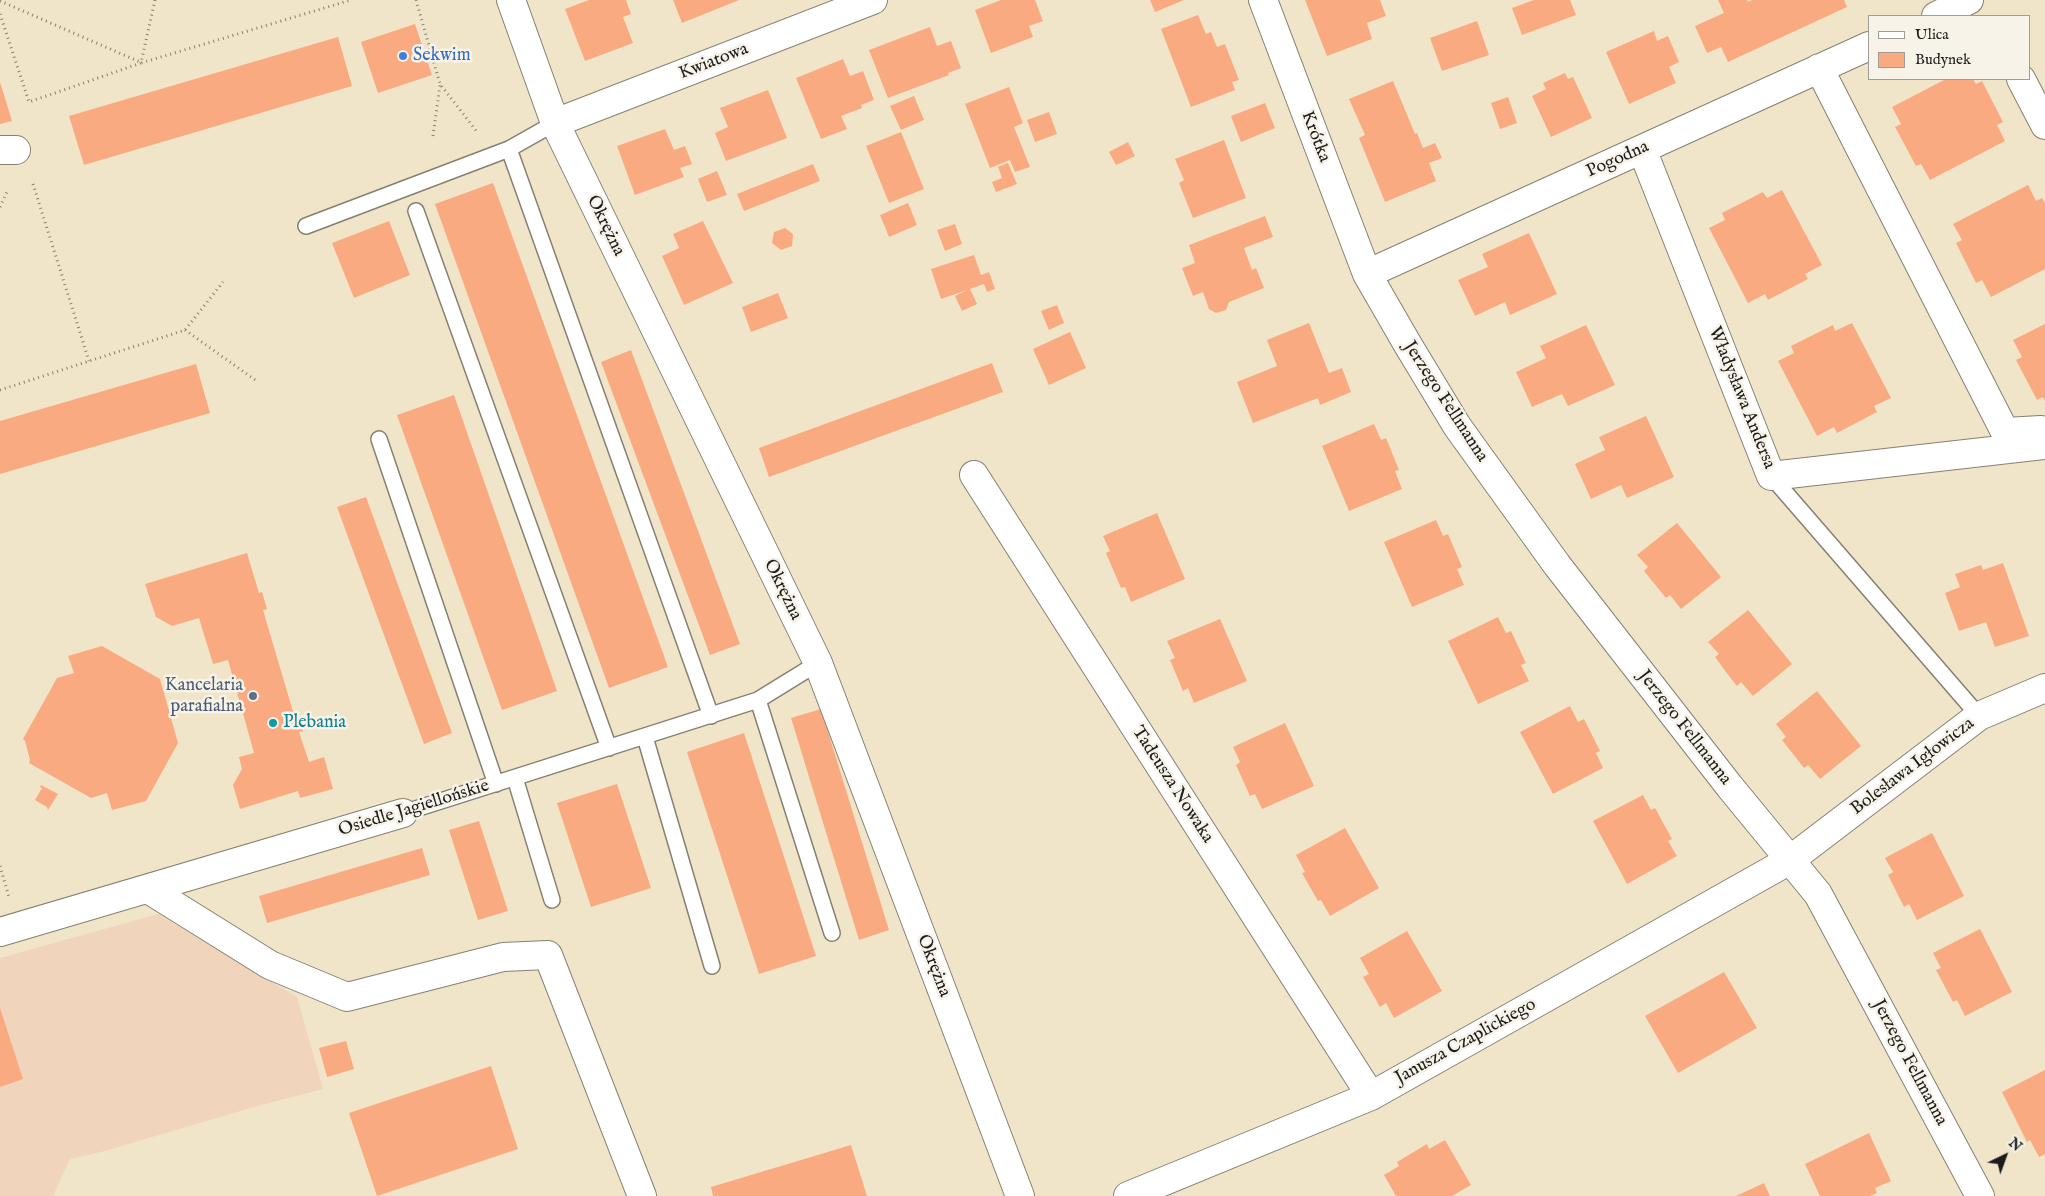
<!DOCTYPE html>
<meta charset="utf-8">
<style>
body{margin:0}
#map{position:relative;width:2045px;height:1196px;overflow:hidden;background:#f0e5c9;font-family:"IM FELL English",serif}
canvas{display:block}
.legend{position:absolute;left:1868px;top:15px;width:162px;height:65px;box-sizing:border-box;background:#f7f3e8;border:1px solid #9f9d96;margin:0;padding:6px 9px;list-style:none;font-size:15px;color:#1c1c1c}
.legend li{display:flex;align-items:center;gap:10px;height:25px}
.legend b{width:25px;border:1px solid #9f9d96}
.north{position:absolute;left:1980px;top:1131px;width:50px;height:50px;-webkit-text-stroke:4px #f7f3e8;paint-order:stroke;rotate:42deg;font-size:14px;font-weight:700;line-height:20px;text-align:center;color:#1c1c1c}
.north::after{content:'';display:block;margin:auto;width:18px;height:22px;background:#1c1c1c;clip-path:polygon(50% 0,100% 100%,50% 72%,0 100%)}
</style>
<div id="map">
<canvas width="2045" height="1196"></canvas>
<ul class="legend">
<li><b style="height:6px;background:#fff"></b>Ulica</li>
<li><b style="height:14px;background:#faaa80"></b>Budynek</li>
</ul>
<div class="north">N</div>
</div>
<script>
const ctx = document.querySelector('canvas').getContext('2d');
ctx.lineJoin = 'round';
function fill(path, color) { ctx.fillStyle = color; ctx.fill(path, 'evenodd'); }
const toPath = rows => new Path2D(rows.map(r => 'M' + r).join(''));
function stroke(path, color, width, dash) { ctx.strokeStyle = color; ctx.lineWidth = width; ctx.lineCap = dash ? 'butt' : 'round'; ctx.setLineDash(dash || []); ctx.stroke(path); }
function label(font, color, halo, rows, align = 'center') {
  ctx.font = font + ' "IM FELL English",serif'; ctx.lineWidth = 5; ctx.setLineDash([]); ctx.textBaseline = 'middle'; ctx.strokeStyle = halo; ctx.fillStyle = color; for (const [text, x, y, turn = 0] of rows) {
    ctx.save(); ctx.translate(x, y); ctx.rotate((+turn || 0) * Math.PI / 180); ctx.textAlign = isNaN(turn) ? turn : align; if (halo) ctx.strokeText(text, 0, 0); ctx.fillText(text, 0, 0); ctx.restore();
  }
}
const built = toPath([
 [158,914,297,997,323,1089,254,1107,105,1151,70,1159,53,1196,0,1196,0,958]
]);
const building = toPath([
 [589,0,626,0,631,14,623,17,633,43,585,61,565,9],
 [673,0,739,0,682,23],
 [1001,0,1035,0,1043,21,1029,26,1033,37,991,53,975,10],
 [1150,0,1184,0,1155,12],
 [1305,0,1380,0,1386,16,1367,23,1372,39,1327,56],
 [1534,0,1570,0,1576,15,1522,35,1512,8],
 [1718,0,1747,0,1748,2,1752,0,1844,0,1847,7,1728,62,1721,47,1707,53,1695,26,1724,13],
 [1198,15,1206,34,1211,32,1217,47,1225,44,1239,80,1232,82,1235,90,1191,107,1161,29],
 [1477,21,1489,55,1442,71,1430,38],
 [415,24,432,75,378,93,361,42],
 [930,27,937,46,951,41,961,68,948,73,949,75,888,98,869,50],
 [1654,31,1657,41,1668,36,1679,62,1669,67,1676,83,1629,104,1606,52],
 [338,37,352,86,84,165,69,116],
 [843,59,850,76,863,71,874,100,861,105,862,108,841,116,847,129,821,139,796,78],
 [1565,73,1568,79,1573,77,1592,118,1551,137,1532,96,1546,89,1543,83],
 [1946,79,1973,79,1976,84,1982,81,2003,122,1997,125,2005,141,1930,180,1921,164,1916,166,1895,127,1901,124,1892,107],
 [1393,81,1415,134,1417,133,1423,148,1435,143,1442,158,1429,163,1436,181,1385,202,1359,138,1365,135,1349,99],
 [0,82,12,121,0,124],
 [1009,87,1023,123,1014,127,1030,167,1015,172,1010,160,990,168,965,104],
 [768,90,787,138,726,161,715,133,728,127,720,108],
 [914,96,924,120,901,130,890,106],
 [1508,97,1517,123,1500,129,1491,103],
 [1265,103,1275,128,1241,142,1231,116],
 [1049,112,1057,134,1035,142,1027,120],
 [665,129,674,150,685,146,692,164,680,168,684,177,635,195,617,146],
 [901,132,924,189,889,203,866,146],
 [1224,140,1246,198,1193,218,1179,183,1184,180,1175,159],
 [1128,142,1135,156,1116,165,1109,152],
 [1008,163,1017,184,996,192,992,182,1002,178,998,167],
 [813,164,820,181,744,211,737,194],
 [717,171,727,195,707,202,698,179],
 [493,183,668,667,609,688,435,204],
 [2028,185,2036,201,2042,198,2045,203,2045,269,1991,297,1982,280,1976,283,1956,243,1962,240,1953,224],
 [1782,190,1822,265,1805,274,1808,279,1768,300,1765,294,1748,303,1709,228,1725,220,1722,213,1763,192,1767,198],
 [908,203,917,225,889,237,880,215],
 [1265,216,1273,237,1244,248,1252,270,1256,268,1264,288,1229,302,1226,310,1216,313,1209,309,1203,292,1193,296,1182,268,1195,263,1189,245],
 [389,221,410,275,354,298,332,243],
 [703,221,733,283,684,305,662,256,679,248,673,234],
 [955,224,962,244,945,251,937,230],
 [785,228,793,234,792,246,781,250,772,243,774,232],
 [1529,233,1557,294,1510,315,1505,302,1475,316,1458,280,1488,267,1482,254],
 [974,255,981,275,989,272,995,289,987,292,984,284,970,289,977,304,962,311,955,296,967,290,941,299,931,269],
 [778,293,788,318,751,332,742,307],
 [1057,305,1064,323,1049,330,1041,311],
 [1309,323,1329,373,1342,368,1351,392,1320,405,1318,398,1253,423,1237,382,1277,366,1267,340],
 [1852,323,1891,398,1874,406,1877,412,1837,433,1834,427,1817,436,1778,361,1794,353,1791,346,1833,325,1835,331],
 [2045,324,2045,401,2043,397,2037,400,2016,360,2022,357,2013,340],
 [1586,325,1615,385,1568,406,1562,394,1532,407,1516,372,1546,358,1540,346],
 [1070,332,1086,368,1049,385,1033,349],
 [631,350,740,644,710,655,601,362],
 [992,363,1003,392,769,477,759,448],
 [196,364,210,413,0,474,0,421],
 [454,395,557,691,502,710,397,415],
 [1646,416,1674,477,1627,498,1621,485,1591,499,1575,464,1605,450,1599,437],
 [1374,424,1381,440,1386,438,1399,470,1395,471,1402,489,1349,511,1322,446],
 [366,497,452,733,424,744,337,507],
 [1157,513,1185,579,1131,602,1125,587,1121,588,1106,553,1110,551,1103,536],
 [1436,520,1443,536,1448,534,1462,567,1457,569,1464,585,1412,607,1384,542],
 [1677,523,1721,577,1681,609,1670,595,1666,598,1644,571,1648,567,1637,555],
 [247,553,259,593,262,592,267,609,263,610,294,715,298,714,303,731,299,732,309,762,324,757,333,789,300,798,298,791,240,809,233,785,242,769,239,757,254,753,228,660,213,664,199,618,172,626,156,617,145,584],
 [2003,563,2029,636,1995,647,1986,622,1959,631,1945,593,1960,587,1955,574,1981,565,1983,570],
 [1748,610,1792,664,1753,696,1741,682,1737,686,1726,672,1715,657,1719,654,1708,642],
 [1498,617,1506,633,1511,631,1526,663,1521,665,1529,681,1478,704,1448,641],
 [1220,619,1247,681,1194,703,1188,688,1183,691,1170,660,1175,658,1167,641],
 [102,646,160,679,178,743,146,801,112,810,107,793,91,798,29,763,30,760,25,741,23,739,57,678,74,673,68,656],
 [1817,691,1861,746,1820,779,1808,765,1804,768,1782,740,1786,737,1776,724],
 [1570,706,1578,722,1584,719,1600,751,1596,753,1603,768,1553,794,1520,732],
 [821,709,889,930,859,940,791,718],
 [1285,723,1314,786,1262,809,1255,794,1250,796,1236,765,1240,762,1233,747],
 [744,733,816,956,759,974,687,752],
 [617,784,651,888,591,907,557,803],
 [41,785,58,794,48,810,47,807,35,800,42,788,40,787],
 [1643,795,1651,810,1655,808,1672,839,1668,841,1677,856,1627,884,1593,821],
 [479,821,508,911,478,920,449,830],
 [1345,828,1379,888,1330,916,1321,900,1318,901,1302,873,1305,872,1296,855],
 [1932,833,1964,896,1917,920,1909,904,1904,907,1888,875,1893,872,1885,858],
 [422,848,430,875,267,923,259,896],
 [1980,929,2012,992,1965,1016,1957,1000,1953,1002,1936,970,1941,968,1933,953],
 [1407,931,1442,991,1394,1018,1386,1003,1380,1007,1363,977,1369,974,1360,958],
 [1724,972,1757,1028,1678,1073,1645,1016],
 [0,1008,23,1079,0,1087],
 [346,1041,354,1069,327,1077,319,1048],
 [491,1066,518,1149,377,1196,349,1113],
 [2045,1070,2045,1154,2039,1157,2030,1140,2027,1142,2002,1092],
 [1869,1133,1891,1181,1875,1188,1877,1193,1870,1196,1820,1196,1805,1164],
 [1445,1140,1471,1185,1452,1196,1396,1196,1384,1175,1399,1166,1397,1162,1427,1144,1429,1149],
 [851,1145,867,1196,713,1196,711,1187],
 [1764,1183,1770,1196,1736,1196]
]);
const path = toPath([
 [155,0,141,63,351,0],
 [416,0,440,84,478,133],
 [0,1,140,62],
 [0,14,29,102,141,63],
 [433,136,440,85],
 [33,184,89,361],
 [0,207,7,192],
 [185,330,258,382],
 [0,390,185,330,223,282],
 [0,866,9,897]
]);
const lane = toPath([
 [509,149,711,716],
 [416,211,609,748],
 [306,226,509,149,555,123],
 [379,439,496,784],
 [1771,476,1979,716],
 [758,700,832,933],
 [645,737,712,966],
 [515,778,552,900],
 [403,813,758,700,818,663]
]);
const street = toPath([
 [511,0,555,123,818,663,1020,1196],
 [1263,0,1367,274,1408,345,1457,426,1557,565,1730,787,1818,894,1980,1196],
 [1936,16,1969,0],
 [1819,68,2005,432,2041,430],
 [2021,79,2045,125],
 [555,123,873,0],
 [1642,149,1771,476,2045,445],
 [0,150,16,150],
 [1367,274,1869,46],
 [974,475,1371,1096],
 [148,889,270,965,347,997,503,957,548,955,642,1196],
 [0,932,403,813],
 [1128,1196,1371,1096,1790,860,1979,716,2045,688]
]);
const markers = [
 [403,56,5,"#3f7fe0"],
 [253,696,5,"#5c6f8a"],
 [273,723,5,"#0f9aa8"]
];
const shopNames = [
 ["Sekwim",413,56]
];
const streetNames = [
 ["Kwiatowa",714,62,-21],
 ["Krótka",1315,137,69],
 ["Pogodna",1618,160,-24],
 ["Okrężna",605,226,64],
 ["Władysława Andersa",1741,398,68],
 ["Jerzego Fellmanna",1445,402,57],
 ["Okrężna",782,590,64],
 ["Jerzego Fellmanna",1684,728,52],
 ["Bolesława Igłowicza",1913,767,-37],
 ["Tadeusza Nowaka",1172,785,57],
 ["Osiedle Jagiellońskie",414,809,-17],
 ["Okrężna",933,966,69],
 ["Janusza Czaplickiego",1466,1042,-29],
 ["Jerzego Fellmanna",1909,1063,62]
];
const serviceNames = [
 ["Kancelaria",243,686],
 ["parafialna",243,707]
];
const cultureNames = [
 ["Plebania",283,723]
];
fill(built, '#f0d5bc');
fill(building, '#faaa80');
stroke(lane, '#868072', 18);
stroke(street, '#868072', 30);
stroke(path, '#868072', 3, [1, 4]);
stroke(lane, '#fff', 15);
stroke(street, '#fff', 28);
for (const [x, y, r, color] of markers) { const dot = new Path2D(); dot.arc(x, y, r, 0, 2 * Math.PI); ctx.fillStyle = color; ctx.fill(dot); stroke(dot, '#f7f3e8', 2); }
label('18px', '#366cbe', '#f7f3e8', shopNames, 'left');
label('18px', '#1c1c1c', '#f7f3e8', streetNames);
label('18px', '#4e5e75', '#f7f3e8', serviceNames, 'right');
label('18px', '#0d838f', '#f7f3e8', cultureNames, 'left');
</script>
